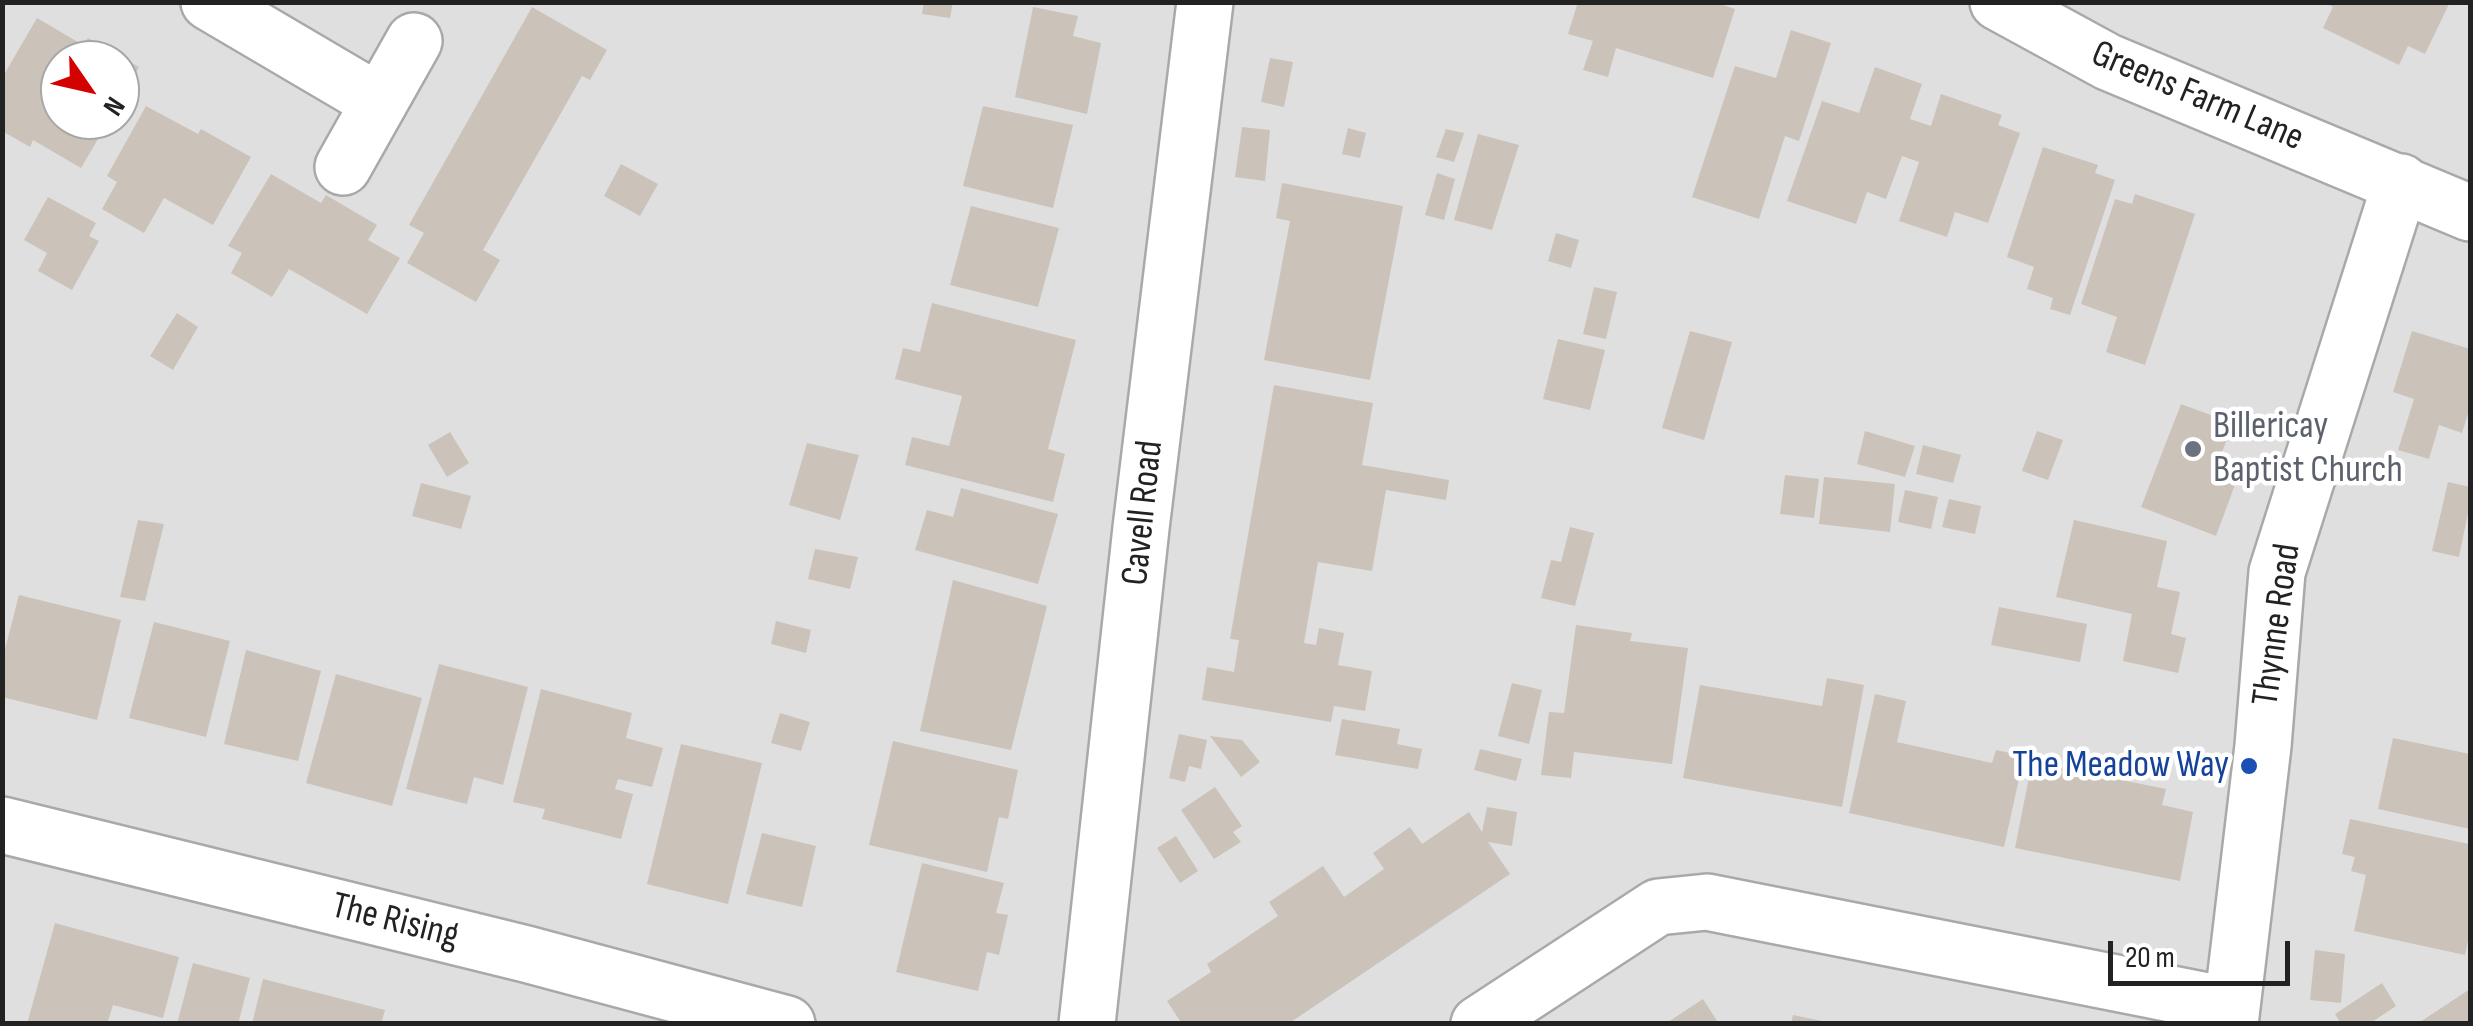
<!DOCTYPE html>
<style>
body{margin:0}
#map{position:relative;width:2473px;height:1026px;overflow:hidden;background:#f3efe8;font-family:"Sofia Sans Condensed",sans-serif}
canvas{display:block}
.frame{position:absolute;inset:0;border:5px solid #222;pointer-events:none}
.north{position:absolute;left:40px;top:40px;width:100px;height:100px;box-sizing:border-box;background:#fff;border:2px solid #a7a7a7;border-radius:50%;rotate:124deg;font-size:28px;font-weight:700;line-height:40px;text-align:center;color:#222}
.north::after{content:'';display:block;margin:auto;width:35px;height:45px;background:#d30200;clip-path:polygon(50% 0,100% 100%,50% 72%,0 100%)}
.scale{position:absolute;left:2108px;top:941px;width:182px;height:45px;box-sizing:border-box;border:5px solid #222;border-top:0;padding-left:12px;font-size:30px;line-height:35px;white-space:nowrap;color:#222;-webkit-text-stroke:8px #fff;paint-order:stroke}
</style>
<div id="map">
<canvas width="2473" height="1026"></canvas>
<div class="frame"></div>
<div class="north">N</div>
<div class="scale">20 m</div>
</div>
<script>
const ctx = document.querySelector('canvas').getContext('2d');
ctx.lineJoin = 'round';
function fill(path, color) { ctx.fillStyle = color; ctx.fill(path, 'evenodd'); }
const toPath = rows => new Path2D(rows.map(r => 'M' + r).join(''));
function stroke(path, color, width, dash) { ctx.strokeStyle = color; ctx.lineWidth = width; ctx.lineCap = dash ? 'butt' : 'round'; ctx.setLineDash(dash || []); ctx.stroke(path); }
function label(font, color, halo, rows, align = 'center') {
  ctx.font = font + ' "Sofia Sans Condensed",sans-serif'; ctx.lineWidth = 9; ctx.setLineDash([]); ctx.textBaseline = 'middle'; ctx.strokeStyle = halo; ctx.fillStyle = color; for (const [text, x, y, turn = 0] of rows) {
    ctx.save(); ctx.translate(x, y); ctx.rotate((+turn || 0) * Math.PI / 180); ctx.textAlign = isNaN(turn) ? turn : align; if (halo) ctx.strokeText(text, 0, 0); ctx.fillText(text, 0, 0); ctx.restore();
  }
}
const residential = toPath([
 [3,3,2470,3,2470,1023,3,1023],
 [60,60,120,60,120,120,60,120],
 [2181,404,2233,423,2214,474,2216,535,2142,507]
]);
const building = toPath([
 [924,2,953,2,950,18,922,14],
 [1578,2,1714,2,1735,9,1713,78,1616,48,1608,77,1583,70,1593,41,1568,34],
 [2324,2,2450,2,2425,54,2408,46,2399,65,2323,28,2333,7],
 [532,7,607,50,590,80,582,76,483,250,500,260,476,302,407,263,424,233,409,225],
 [1033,7,1078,16,1073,36,1101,43,1087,114,1015,97],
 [37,18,83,45,88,38,139,67,120,101,120,60,60,60,60,120,109,120,81,168,33,140,30,147,2,131,2,78],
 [1791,30,1831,43,1799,141,1785,136,1759,219,1692,197,1735,66,1776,78],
 [1270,58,1293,62,1284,107,1261,102],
 [1875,67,1922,84,1910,119,1931,126,1941,94,2002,115,1998,125,2020,133,1988,223,1955,212,1947,237,1899,221,1919,162,1902,156,1886,199,1867,192,1856,224,1787,201,1822,101,1859,113],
 [146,106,198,134,201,129,251,157,213,225,164,198,144,233,102,209,117,182,107,176],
 [983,106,1073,125,1053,208,963,186],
 [1242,127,1270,130,1265,181,1235,177],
 [1348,128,1366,133,1360,158,1342,154],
 [1446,129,1464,133,1454,162,1436,157],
 [1478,134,1519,145,1492,230,1454,220],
 [2043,147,2098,165,2095,173,2115,180,2070,315,2050,309,2053,298,2027,289,2034,267,2007,257],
 [621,164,658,184,640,216,604,196],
 [1437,173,1455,179,1444,220,1425,215],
 [271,174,321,203,326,195,377,225,368,240,400,258,367,314,289,269,272,297,231,273,242,253,228,246],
 [1282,183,1403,206,1370,380,1264,360,1290,221,1276,218],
 [2135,194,2195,214,2145,365,2106,352,2117,317,2081,304,2115,199,2132,204],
 [48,197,96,223,89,236,99,241,72,290,38,271,47,253,24,240],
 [971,206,1059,228,1038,307,950,285],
 [1556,233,1579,240,1571,268,1548,261],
 [1594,287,1617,292,1606,339,1583,334],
 [932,303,1076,340,1048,449,1065,454,1053,502,905,465,912,437,949,446,962,396,895,379,903,348,920,352],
 [177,313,198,327,173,370,150,356],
 [1690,331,1732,342,1704,440,1662,428],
 [2412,331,2470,349,2470,407,2462,433,2439,425,2429,459,2398,450,2414,399,2393,392],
 [1558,339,1605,350,1590,410,1543,399],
 [1274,385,1373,403,1362,465,1449,480,1446,500,1386,490,1372,571,1318,562,1304,643,1316,645,1319,628,1344,633,1338,665,1372,671,1365,711,1334,706,1331,722,1202,700,1207,667,1234,672,1239,640,1230,639],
 [2181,404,2233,423,2214,474,2236,482,2216,536,2141,507],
 [1865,431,1915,446,1905,477,1857,464],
 [2037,431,2063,440,2048,480,2022,471],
 [450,432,469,463,447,477,428,445],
 [807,443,859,455,840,520,789,505],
 [1923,445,1961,455,1953,483,1916,474],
 [1785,475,1819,479,1814,518,1780,514],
 [1824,477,1895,484,1890,532,1819,524],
 [2448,482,2470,487,2470,503,2459,557,2432,551],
 [421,483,471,496,461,529,412,516],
 [961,488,1058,514,1038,584,915,550,927,510,953,517],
 [1905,490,1938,497,1931,529,1898,522],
 [1949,499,1981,506,1975,534,1942,527],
 [138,520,164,524,145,601,120,597],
 [2074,520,2167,541,2157,587,2180,592,2171,634,2186,638,2178,673,2123,661,2132,614,2056,597],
 [1570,527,1594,533,1575,606,1541,598,1551,560,1561,562],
 [815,549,858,557,850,589,808,579],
 [953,580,1047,606,1011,750,920,731],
 [19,595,121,620,97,720,2,697,2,661],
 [1999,607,2087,624,2080,662,1991,645],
 [776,621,811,630,806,653,771,644],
 [154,622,230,641,206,737,129,718],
 [1576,625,1632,633,1630,641,1688,648,1672,764,1574,752,1571,778,1541,775,1549,712,1564,713],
 [246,650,321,671,298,761,224,744],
 [439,664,528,687,503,785,474,777,467,804,406,789],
 [336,674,422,698,392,806,306,783],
 [1827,678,1864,685,1842,807,1683,778,1700,685,1822,706],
 [1512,683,1542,690,1529,744,1498,736],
 [541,689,632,713,626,738,663,748,652,787,618,779,615,789,633,794,621,839,542,819,545,809,513,802],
 [1875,694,1906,701,1897,742,1992,763,1996,750,2024,756,2004,847,1849,813],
 [780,713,810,722,801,751,771,743],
 [1342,719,1400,729,1397,744,1422,749,1418,769,1335,755],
 [1179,734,1207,740,1201,769,1189,766,1185,782,1169,778],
 [1210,736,1242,740,1260,762,1241,777],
 [2393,738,2470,754,2470,829,2378,809],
 [893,741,1018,770,1008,819,999,817,987,872,869,845],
 [681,744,762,763,728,904,647,884],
 [1480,749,1522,759,1516,781,1474,770],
 [2032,762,2166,789,2162,805,2193,812,2180,881,2015,848],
 [1215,787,1242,826,1233,832,1241,842,1214,859,1181,810],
 [1487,807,1517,812,1512,846,1488,842,1510,874,1288,1024,1182,1024,1167,1001,1211,972,1207,964,1278,916,1269,902,1323,866,1344,897,1384,869,1373,853,1410,827,1422,844,1469,812,1482,832],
 [2350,819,2469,844,2470,930,2465,955,2354,931,2366,875,2351,871,2355,857,2342,854],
 [762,833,816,846,802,907,746,894],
 [1176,836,1198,871,1180,883,1157,848],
 [922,863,1004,883,996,913,1008,915,999,955,987,952,978,991,896,972],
 [55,923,179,957,163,1018,113,1005,107,1024,27,1024],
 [2315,950,2345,954,2341,1003,2310,1000],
 [193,963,250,978,238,1024,177,1024],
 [263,979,385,1010,381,1024,252,1024],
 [2382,983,2396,1006,2369,1024,2341,1024,2335,1014],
 [2470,989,2470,1024,2417,1024],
 [1703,999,1719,1024,1665,1024],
 [1793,1015,1827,1022,1827,1024,1791,1024]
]);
const minor = toPath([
 [209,2,379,102],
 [343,167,414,41],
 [2,825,526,954,787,1024],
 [1087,1024,1141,528,1205,2],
 [1479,1024,1658,907,1707,902,2232,1006],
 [2230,1024,2263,746,2277,572,2401,182]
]);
const tertiary = toPath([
 [1998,2,2108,62,2470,213]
]);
const markers = [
 [2193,449,10,"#6b7280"],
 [2249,766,10,"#1a4fb4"]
];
const streetNames = [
 ["Greens Farm Lane",2197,97,23],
 ["Cavell Road",1144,513,-84],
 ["Thynne Road",2278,625,-82],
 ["The Rising",395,922,14]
];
const worshipNames = [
 ["Billericay",2213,427],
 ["Baptist Church",2213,471]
];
const transitNames = [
 ["The Meadow Way",2229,766]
];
fill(residential, '#e0dfdf');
fill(building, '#cbc2ba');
stroke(minor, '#a9a9a9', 60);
stroke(tertiary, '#a9a9a9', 60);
stroke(minor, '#fff', 55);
stroke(tertiary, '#fff', 55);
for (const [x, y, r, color] of markers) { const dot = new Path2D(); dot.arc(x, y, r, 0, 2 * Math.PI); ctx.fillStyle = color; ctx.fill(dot); stroke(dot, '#fff', 4); }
label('38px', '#222', '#fff', streetNames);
label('38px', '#5b616d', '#fff', worshipNames, 'left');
label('38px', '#164399', '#fff', transitNames, 'right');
</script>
